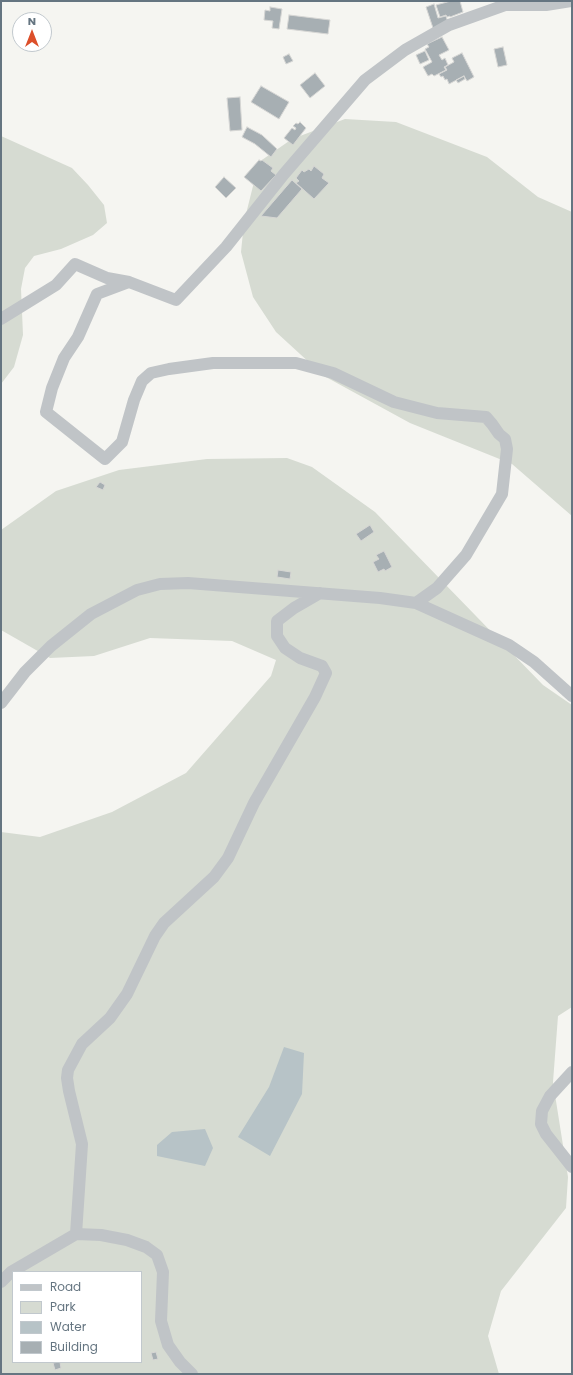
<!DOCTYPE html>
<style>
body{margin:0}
#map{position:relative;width:573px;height:1375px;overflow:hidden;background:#f5f5f1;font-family:Poppins,sans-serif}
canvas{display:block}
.frame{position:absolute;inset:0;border:2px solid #657581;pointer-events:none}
.legend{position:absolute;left:12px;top:1271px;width:130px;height:92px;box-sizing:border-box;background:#fff;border:1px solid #c1c8cd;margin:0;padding:5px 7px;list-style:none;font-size:12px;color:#657581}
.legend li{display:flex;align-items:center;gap:8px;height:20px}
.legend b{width:20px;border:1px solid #c1c8cd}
.north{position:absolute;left:12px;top:12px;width:40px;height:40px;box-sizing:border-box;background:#fff;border:1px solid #c1c8cd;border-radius:50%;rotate:0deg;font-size:11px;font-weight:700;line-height:16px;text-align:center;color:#657581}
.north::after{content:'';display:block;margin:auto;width:14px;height:18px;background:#dc4f2a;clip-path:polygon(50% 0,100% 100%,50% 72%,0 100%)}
</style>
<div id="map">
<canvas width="573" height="1375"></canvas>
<div class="frame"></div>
<ul class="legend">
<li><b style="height:5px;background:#c0c4c7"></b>Road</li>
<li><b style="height:11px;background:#d6dbd2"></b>Park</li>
<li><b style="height:11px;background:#b7c3c7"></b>Water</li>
<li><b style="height:11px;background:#a7afb3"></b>Building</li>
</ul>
<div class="north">N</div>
</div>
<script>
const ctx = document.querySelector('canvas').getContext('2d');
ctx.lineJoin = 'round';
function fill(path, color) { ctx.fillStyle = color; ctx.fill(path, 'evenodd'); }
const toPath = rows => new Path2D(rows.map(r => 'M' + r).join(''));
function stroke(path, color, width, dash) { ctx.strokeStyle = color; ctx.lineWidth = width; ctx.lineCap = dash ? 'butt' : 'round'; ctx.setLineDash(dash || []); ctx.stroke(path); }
const green = toPath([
 [345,119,396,122,487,157,538,197,572,212,572,516,512,464,410,423,324,376,276,332,253,297,241,252,244,222,259,162,292,139],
 [1,136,72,168,88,185,104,205,107,223,93,235,61,249,34,256,25,268,21,289,23,335,14,367,1,384],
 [287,458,312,467,375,512,543,685,572,705,572,1007,558,1016,553,1082,568,1177,566,1208,501,1291,488,1336,499,1374,1,1374,1,832,40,837,112,812,186,773,271,676,276,660,232,641,150,638,94,656,50,658,1,630,1,530,56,491,119,470,207,459],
 [13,1272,141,1272,141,1362,13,1362]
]);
const water = toPath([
 [284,1047,304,1053,302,1094,270,1156,238,1137,269,1087],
 [205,1129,213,1148,205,1166,157,1156,157,1145,172,1132]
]);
const building = toPath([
 [451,1,460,1,463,12,450,17,450,16,447,17,446,15,440,17,436,5,451,1],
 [434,4,438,18,446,16,448,23,433,28,426,7,434,4],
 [270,7,282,9,279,29,272,28,273,21,264,20,265,10,270,11,270,7],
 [289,15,330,20,328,34,287,29,289,15],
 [442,37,449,50,439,55,442,60,445,58,448,65,444,67,446,70,434,76,432,74,428,76,423,67,432,62,425,49,429,47,427,44,442,37],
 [503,47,507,65,498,67,494,49,503,47],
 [425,51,429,60,420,64,416,55,425,51],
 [462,53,474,77,467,81,464,76,449,84,447,79,445,80,443,76,441,77,439,74,447,70,445,67,454,62,452,58,462,53],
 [289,54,293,61,286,64,283,57,289,54],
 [315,73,325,86,310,98,300,85,315,73],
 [464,76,465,79,458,83,456,80,464,76],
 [261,86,289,102,279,119,251,102,261,86],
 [240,97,242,130,230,131,227,98,240,97],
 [300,122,306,128,293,145,284,138,292,128,295,130,296,128,293,126,296,123,298,124,300,122],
 [247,127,262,135,277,149,271,157,255,144,242,137,247,127],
 [259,160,261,161,262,160,273,168,271,171,276,175,261,191,244,177,259,160],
 [314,166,324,174,322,178,329,183,314,199,296,183,299,181,296,178,302,170,304,172,309,169,311,171,314,166],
 [224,177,236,188,226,198,215,187,224,177],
 [292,180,302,189,277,218,261,216,292,180],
 [100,482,105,485,103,490,96,487,100,482],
 [370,525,374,532,361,541,356,534,370,525],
 [384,551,392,567,385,571,384,569,378,572,373,562,379,559,376,555,384,551],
 [278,570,291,572,290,579,277,577,278,570],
 [156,1352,158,1359,153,1360,151,1353,156,1352],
 [60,1362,61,1368,55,1370,53,1363,60,1362]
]);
const minor = toPath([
 [129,282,97,294,78,337,64,358,52,388,46,412,105,459,122,442,134,400,142,381,151,373,169,369,213,363,296,363,333,373,394,402,437,413,486,417,492,424,499,434,505,439,507,449,502,494,466,555,437,588,416,603],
 [1,319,56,285,75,264,107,278,129,282,176,300,226,247,284,174,365,80,405,50,449,25,505,5,546,5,571,1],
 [1,703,25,672,51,646,91,614,137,590,160,584,188,583,380,598,416,603,509,645,534,662,572,696],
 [572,1072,550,1096,542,1111,541,1124,546,1134,572,1167],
 [76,1234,82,1144,69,1091,67,1078,68,1070,82,1044,110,1018,127,994,155,936,164,923,214,877,228,858,254,803,315,697,326,673,322,666,300,658,285,648,277,636,277,621,294,608,320,593],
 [1,1282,11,1272,76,1234,101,1235,127,1240,146,1247,157,1255,163,1272,161,1321,168,1345,180,1362,192,1374]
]);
fill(green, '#d6dbd2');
fill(water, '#b7c3c7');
fill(building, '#a7afb3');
stroke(building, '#d6d6d4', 1);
stroke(minor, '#c0c4c7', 12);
</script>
